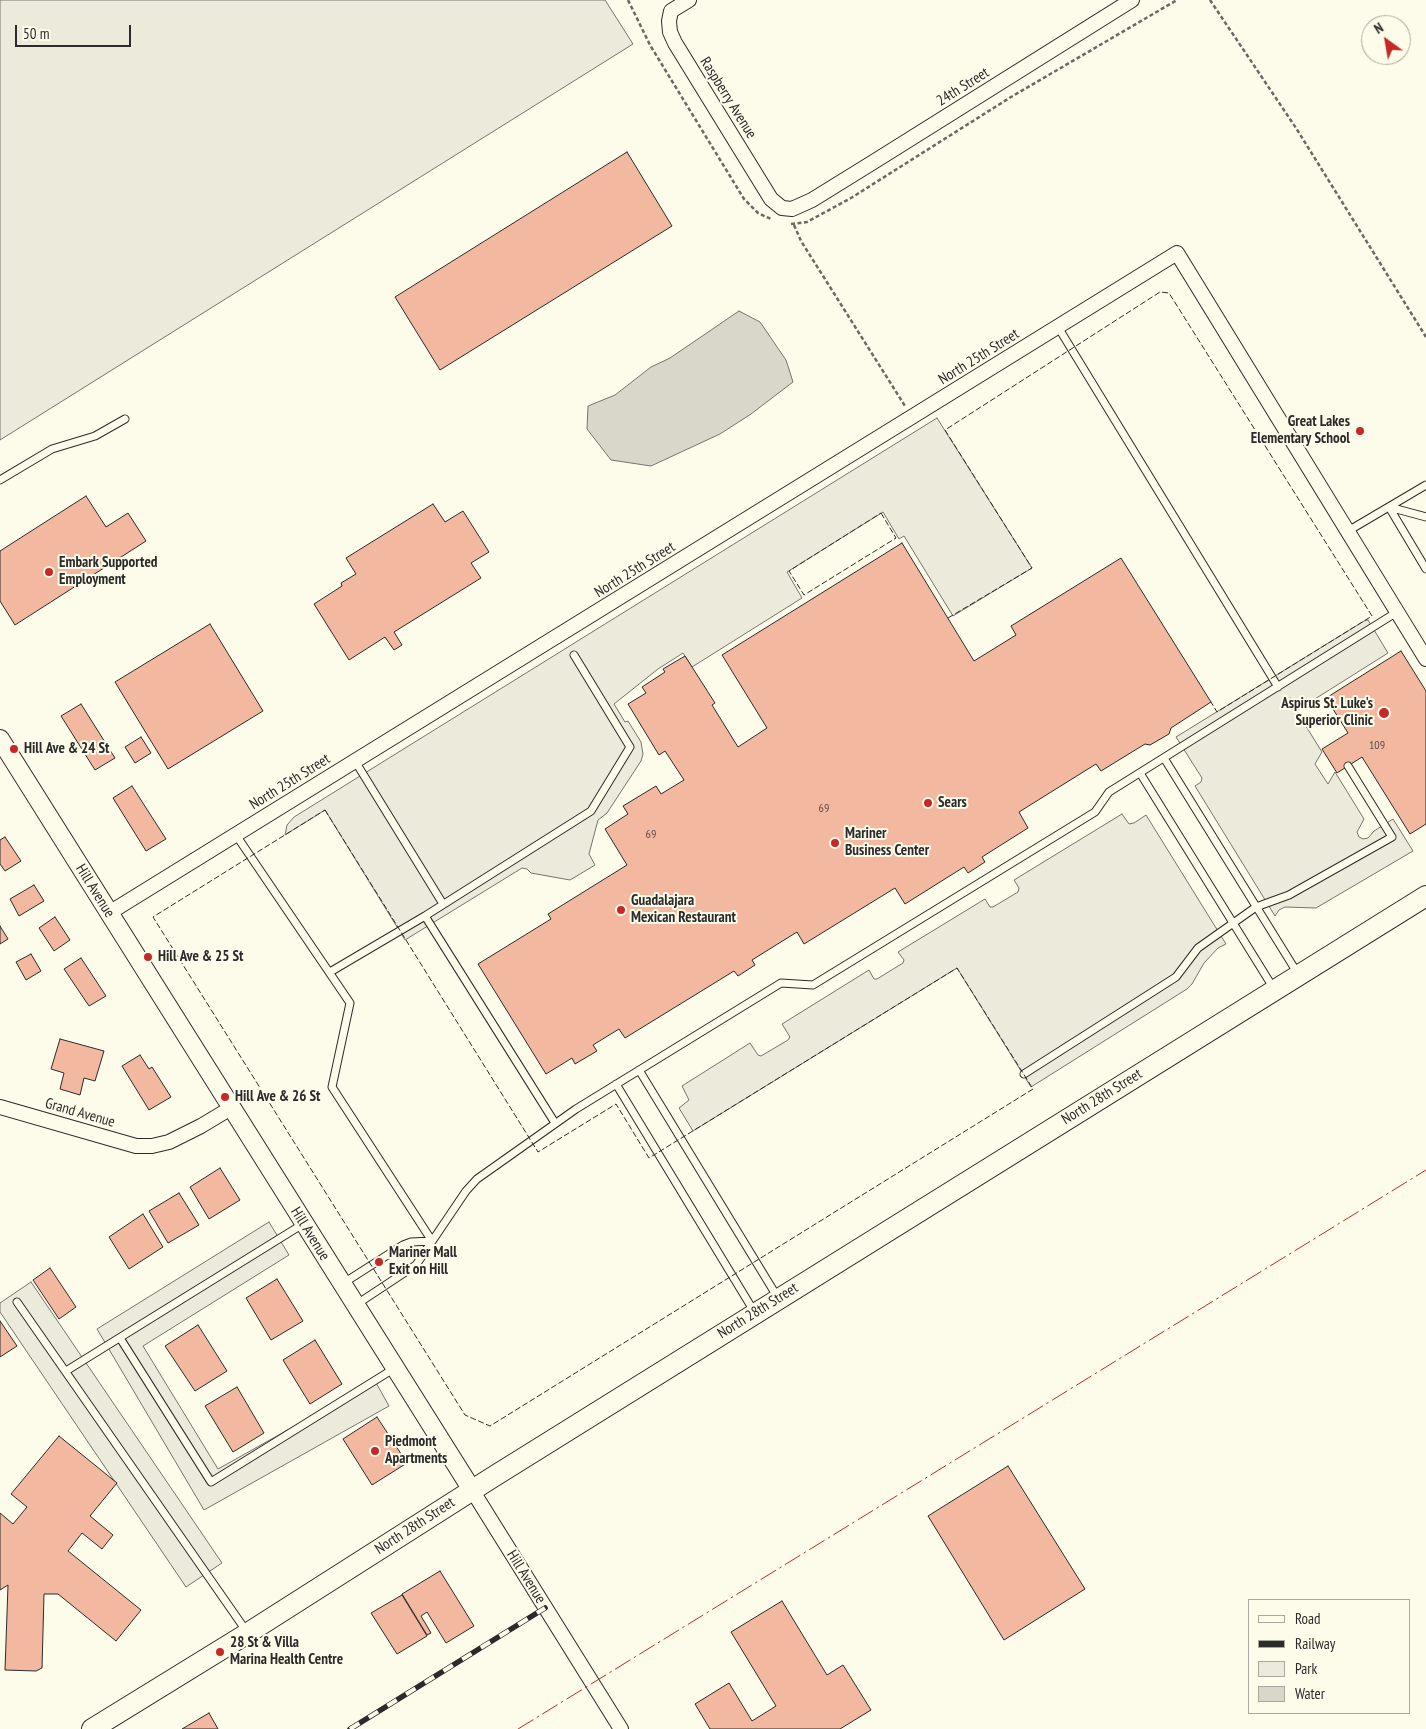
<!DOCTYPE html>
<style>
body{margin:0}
#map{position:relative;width:1426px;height:1729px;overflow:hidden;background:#fdfbea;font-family:"PT Sans Narrow",sans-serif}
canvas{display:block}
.legend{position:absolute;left:1248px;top:1599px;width:162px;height:115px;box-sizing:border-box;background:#fdfbea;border:1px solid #a9a89e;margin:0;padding:6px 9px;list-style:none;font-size:15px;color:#2b2b2b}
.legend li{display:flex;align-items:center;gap:10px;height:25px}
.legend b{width:25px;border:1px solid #a9a89e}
.north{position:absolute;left:1361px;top:15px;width:50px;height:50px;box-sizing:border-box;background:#fdfbea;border:1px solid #a9a89e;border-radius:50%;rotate:328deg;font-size:14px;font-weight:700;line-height:20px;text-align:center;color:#2b2b2b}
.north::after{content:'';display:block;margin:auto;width:18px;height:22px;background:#c62828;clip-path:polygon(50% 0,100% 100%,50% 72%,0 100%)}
.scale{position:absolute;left:15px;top:25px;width:116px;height:22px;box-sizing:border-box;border:2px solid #2b2b2b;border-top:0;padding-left:6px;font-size:15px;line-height:18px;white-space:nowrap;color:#2b2b2b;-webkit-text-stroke:4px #fdfbea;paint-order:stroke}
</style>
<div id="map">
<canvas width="1426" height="1729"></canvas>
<ul class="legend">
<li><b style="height:6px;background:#fdfbea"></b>Road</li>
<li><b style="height:6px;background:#2b2b2b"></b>Railway</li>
<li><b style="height:14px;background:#ecebdb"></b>Park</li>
<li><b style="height:14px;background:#d8d7c9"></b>Water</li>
</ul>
<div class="north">N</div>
<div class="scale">50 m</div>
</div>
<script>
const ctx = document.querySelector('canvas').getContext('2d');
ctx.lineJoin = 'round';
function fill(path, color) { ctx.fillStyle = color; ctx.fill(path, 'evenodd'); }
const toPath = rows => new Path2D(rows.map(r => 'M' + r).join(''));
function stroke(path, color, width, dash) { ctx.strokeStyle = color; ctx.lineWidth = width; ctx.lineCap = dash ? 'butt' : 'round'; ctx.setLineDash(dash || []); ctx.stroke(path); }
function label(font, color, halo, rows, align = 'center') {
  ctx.font = font + ' "PT Sans Narrow",sans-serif'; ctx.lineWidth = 4; ctx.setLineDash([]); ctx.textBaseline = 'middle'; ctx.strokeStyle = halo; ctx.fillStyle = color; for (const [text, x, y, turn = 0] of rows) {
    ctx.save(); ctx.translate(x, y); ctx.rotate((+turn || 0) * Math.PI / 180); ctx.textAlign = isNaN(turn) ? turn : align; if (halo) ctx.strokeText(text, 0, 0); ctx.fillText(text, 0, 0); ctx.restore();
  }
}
const green = toPath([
 [0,0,605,0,633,44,0,440,0,0]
]);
const parking = toPath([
 [937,418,1032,568,953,616,904,536,899,539,883,512,787,572,802,598,692,667,683,653,658,669,614,704,625,722,628,721,641,742,643,754,641,761,607,813,598,820,589,854,595,865,570,880,531,873,527,869,522,868,405,940,325,810,285,835,287,825,294,817,937,418],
 [1368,620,1388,653,1299,709,1291,698,1289,699,1322,752,1315,764,1328,784,1335,772,1364,819,1357,832,1359,837,1363,839,1368,838,1374,831,1393,819,1413,851,1316,908,1285,907,1279,910,1275,916,1195,786,1201,782,1202,778,1176,737,1364,621,1368,620],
 [1122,814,1129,824,1134,823,1146,815,1226,944,1218,948,1204,963,1192,984,1187,989,1031,1087,957,968,693,1131,679,1108,689,1100,682,1086,750,1043,758,1055,761,1056,788,1040,790,1037,782,1024,869,970,874,979,877,979,903,963,904,960,898,952,985,899,990,907,993,907,1018,892,1019,888,1014,880,1122,814],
 [269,1222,289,1255,143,1346,218,1469,375,1381,389,1406,204,1510,97,1329,269,1222],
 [31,1282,222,1563,186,1587,0,1312,0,1303,31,1282]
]);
const water = toPath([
 [739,311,760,322,786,360,793,382,751,414,720,434,651,466,611,460,587,429,588,406,615,395,651,367,670,358,739,311]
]);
const building = toPath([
 [627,152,672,226,440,370,395,297,627,152],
 [86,496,106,527,128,513,146,541,15,625,0,601,0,551,86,496],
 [433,504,445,522,463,511,489,552,471,563,481,578,394,632,402,645,394,650,385,637,349,660,314,604,342,586,341,583,356,574,346,558,433,504],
 [902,543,974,661,1016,635,1011,626,1121,558,1211,702,1171,728,1169,734,1150,745,1145,744,1101,771,1096,764,1019,812,1028,828,982,857,985,862,968,873,964,867,905,904,895,888,804,944,797,932,752,960,755,965,738,976,734,971,625,1038,619,1029,593,1045,597,1051,575,1064,572,1058,546,1074,478,964,551,919,548,914,627,865,605,829,628,814,623,806,656,786,661,794,684,780,665,751,659,755,628,704,646,693,642,687,665,672,663,669,685,656,715,703,712,705,738,747,767,728,722,655,902,543],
 [210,624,263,711,168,769,115,682,210,624],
 [1401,651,1426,691,1426,824,1410,834,1362,757,1337,773,1322,749,1348,733,1326,698,1401,651],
 [81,704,115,758,95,770,61,716,81,704],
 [141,737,151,753,135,763,125,747,141,737],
 [132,786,166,839,146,851,113,798,132,786],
 [5,837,21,861,5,871,0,864,0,840,5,837],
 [34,885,44,901,19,916,10,899,34,885],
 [55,917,70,940,54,951,39,928,55,917],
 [0,926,8,939,0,944,0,926],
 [31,954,41,971,26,980,16,962,31,954],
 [81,958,106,996,89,1006,64,969,81,958],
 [60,1039,104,1051,95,1081,84,1078,80,1095,60,1089,64,1073,51,1069,60,1039],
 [140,1055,149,1069,152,1067,171,1097,149,1110,122,1066,140,1055],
 [220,1168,240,1200,209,1219,190,1187,220,1168],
 [179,1193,199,1225,168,1243,149,1211,179,1193],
 [143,1214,163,1247,129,1269,109,1237,143,1214],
 [50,1268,76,1307,59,1319,33,1280,50,1268],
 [277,1279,303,1321,271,1340,246,1298,277,1279],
 [0,1321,17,1346,0,1357,0,1321],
 [198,1325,227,1371,195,1391,165,1346,198,1325],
 [315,1340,342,1384,310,1404,283,1360,315,1340],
 [237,1387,264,1433,233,1452,205,1406,237,1387],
 [377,1417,407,1463,372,1485,343,1439,377,1417],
 [59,1436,117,1483,90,1516,113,1535,102,1549,82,1533,68,1551,141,1610,116,1641,58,1594,44,1594,42,1668,36,1671,5,1670,8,1585,0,1590,0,1513,13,1524,27,1507,11,1494,59,1436],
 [1008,1466,1085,1589,1004,1640,928,1516,1008,1466],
 [440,1571,474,1626,446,1643,427,1612,421,1616,431,1633,427,1635,402,1594,440,1571],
 [402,1595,427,1636,397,1654,371,1613,402,1595],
 [782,1601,827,1675,843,1665,871,1710,840,1729,710,1729,695,1704,729,1683,752,1721,776,1706,731,1632,782,1601],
 [209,1713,218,1729,182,1729,209,1713]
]);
const path = toPath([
 [628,0,650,45,744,199,758,213,771,219],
 [1210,0,1296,128,1426,337],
 [791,224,807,222,851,198,1011,97,1177,0],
 [794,225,801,241,905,406]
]);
const service = toPath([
 [1058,327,1278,687],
 [0,480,52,449,95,436,125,419],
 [1389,507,1426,569],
 [1389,507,1426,517],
 [1348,531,1426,485],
 [1164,758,1298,974],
 [355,761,443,904],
 [1140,773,1274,989],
 [236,835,350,1003,332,1087,432,1241],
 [425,916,555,1123],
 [330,972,425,916,591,811,630,747,574,655],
 [639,1070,778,1298],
 [1024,1074,1176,977,1198,948,1256,907,1289,895,1392,837,1348,766],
 [616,1084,755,1313],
 [342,1284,403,1245,411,1242,432,1241],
 [17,1302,247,1632],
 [357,1304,416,1265,466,1191,477,1179,576,1109,781,983,813,985,1095,812,1109,792,1397,612],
 [120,1338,211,1482,395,1368],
 [66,1371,303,1224]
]);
const minor = toPath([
 [689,0,671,11,669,21,670,32,675,43,771,199,782,208,792,209,812,200,875,161,1132,0],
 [109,913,1177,253,1426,659],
 [0,1107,136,1146,152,1146,169,1142,201,1126,231,1108],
 [472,1490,621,1729]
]);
const tertiary = toPath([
 [0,739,472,1490]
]);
const secondary = toPath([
 [92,1729,248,1633,493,1477,1426,896]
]);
const rail = toPath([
 [350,1729,545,1608]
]);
const fence = toPath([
 [881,513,896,538,804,595,789,571,881,513],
 [948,618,1032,568,945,430,1160,292,1169,293,1372,616,1217,712,1211,702],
 [325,810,538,1152,616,1104,649,1158,957,968,1033,1089,490,1426,465,1415,153,917,325,810]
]);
const power = toPath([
 [518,1729,1426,1170]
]);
const markers = [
 [1360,431,5,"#c62828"],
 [49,572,5,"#c62828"],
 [1384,713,6,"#c62828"],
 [14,749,5,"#c62828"],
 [928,803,5,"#c62828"],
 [835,843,5,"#c62828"],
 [621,910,5,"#c62828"],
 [148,957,5,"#c62828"],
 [225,1097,5,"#c62828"],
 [379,1262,5,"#c62828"],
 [375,1451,5,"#c62828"],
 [220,1652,5,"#c62828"]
];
const numberNames = [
 ["109",1377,746],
 ["69",824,809],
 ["69",651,835]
];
const streetNames = [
 ["24th Street",963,87,-32],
 ["Raspberry Avenue",728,98,58],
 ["North 25th Street",979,357,-32],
 ["North 25th Street",635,570,-32],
 ["North 25th Street",290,782,-32],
 ["Hill Avenue",95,891,58],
 ["North 28th Street",1102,1097,-32],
 ["Grand Avenue",80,1113,16],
 ["Hill Avenue",310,1234,58],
 ["North 28th Street",758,1311,-32],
 ["North 28th Street",415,1526,-33],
 ["Hill Avenue",526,1577,58]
];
const poiNames = [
 ["Great Lakes",1350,422,"right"],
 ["Elementary School",1350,439,"right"],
 ["Embark Supported",59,563],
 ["Employment",59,580],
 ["Aspirus St. Luke's",1373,704,"right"],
 ["Superior Clinic",1373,721,"right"],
 ["Hill Ave & 24 St",24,749],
 ["Sears",938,803],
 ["Mariner",845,834],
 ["Business Center",845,851],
 ["Guadalajara",631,901],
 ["Mexican Restaurant",631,918],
 ["Hill Ave & 25 St",158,957],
 ["Hill Ave & 26 St",235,1097],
 ["Mariner Mall",389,1253],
 ["Exit on Hill",389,1270],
 ["Piedmont",385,1442],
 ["Apartments",385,1459],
 ["28 St & Villa",230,1643],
 ["Marina Health Centre",230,1660]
];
fill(green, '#ecebdb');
stroke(green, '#74746e', 1);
fill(parking, '#eceadb');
stroke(parking, '#74746e', 1);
fill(water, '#d8d7c9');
stroke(water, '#74746e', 1);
fill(building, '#f2b8a0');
stroke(building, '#2b2b2b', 1);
stroke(service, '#2b2b2b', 9);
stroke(minor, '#2b2b2b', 16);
stroke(tertiary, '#2b2b2b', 20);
stroke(secondary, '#2b2b2b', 22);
stroke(path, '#6a6964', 2.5, [4, 2.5]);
stroke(service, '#fdfbea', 7);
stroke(minor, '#fdfbea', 14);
stroke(tertiary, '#fdfbea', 18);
stroke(secondary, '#fdfbea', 20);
stroke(rail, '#2b2b2b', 5.5);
stroke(rail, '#fdfbea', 4, [11]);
stroke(fence, '#2b2b2b', 1, [6, 2.5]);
stroke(power, '#c62828', 1, [18, 4, 2.5, 4]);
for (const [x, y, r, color] of markers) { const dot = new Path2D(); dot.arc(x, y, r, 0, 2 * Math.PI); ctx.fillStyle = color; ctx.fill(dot); stroke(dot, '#fdfbea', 2); }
label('12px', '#5d4e48', null, numberNames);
label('15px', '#2b2b2b', '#fdfbea', streetNames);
label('bold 15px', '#2b2b2b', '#fdfbea', poiNames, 'left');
</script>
